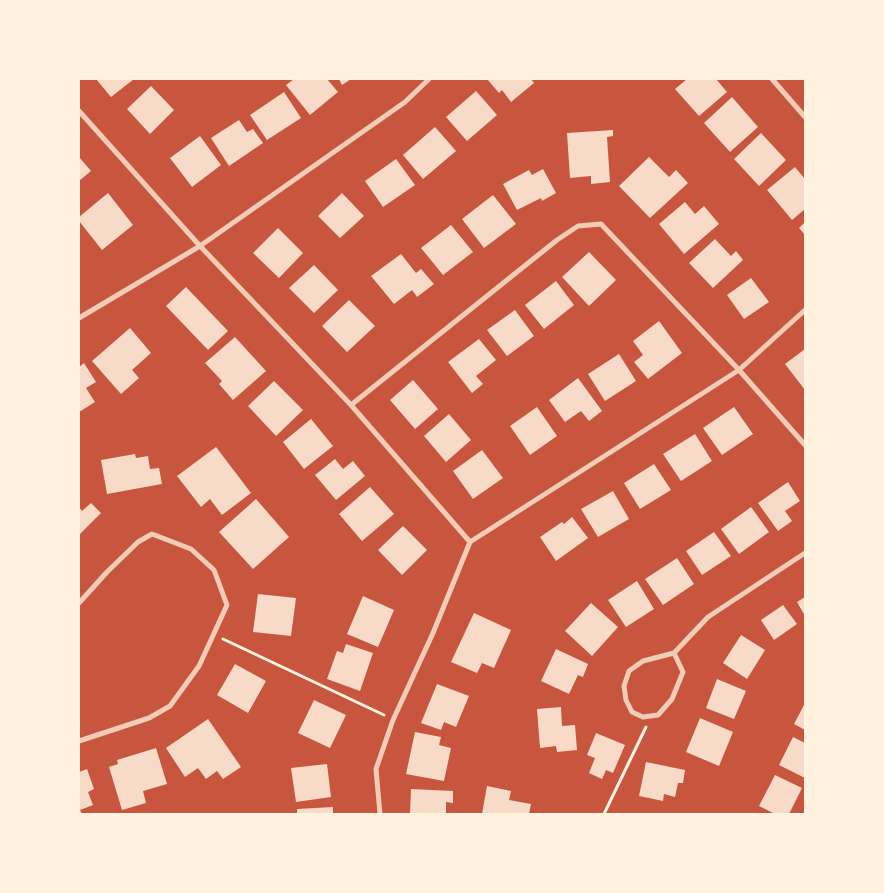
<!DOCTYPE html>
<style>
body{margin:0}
#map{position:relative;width:884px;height:893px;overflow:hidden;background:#c8553d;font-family:Cabin,sans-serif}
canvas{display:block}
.frame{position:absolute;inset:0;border:80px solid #fff3e0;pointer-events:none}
</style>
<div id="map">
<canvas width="884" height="893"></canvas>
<div class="frame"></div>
</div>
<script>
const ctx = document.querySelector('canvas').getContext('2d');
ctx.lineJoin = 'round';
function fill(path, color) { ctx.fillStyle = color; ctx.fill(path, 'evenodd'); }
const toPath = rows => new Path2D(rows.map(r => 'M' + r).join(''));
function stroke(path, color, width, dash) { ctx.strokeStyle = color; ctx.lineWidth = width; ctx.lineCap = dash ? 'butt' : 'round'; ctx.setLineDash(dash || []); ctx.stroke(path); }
const building = toPath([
 [96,79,134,79,111,97],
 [294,79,327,79,338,92,310,115,286,85],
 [339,79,351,79,342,85],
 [487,79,531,79,534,83,511,102,502,90,499,93],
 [687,79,716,79,727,92,699,116,675,89],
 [151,86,174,110,150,134,127,109],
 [476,91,497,115,467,141,446,117],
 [284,92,301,118,267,140,250,115],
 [732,97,758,127,730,152,704,123],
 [239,120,247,132,253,129,263,143,229,166,211,138],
 [435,127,456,151,423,179,403,155],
 [613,130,613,136,607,137,610,182,591,184,591,176,570,178,567,133],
 [761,133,786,160,759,186,734,159],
 [200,136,221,165,192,187,170,158],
 [79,157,91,171,79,181],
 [649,157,669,177,676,170,688,183,650,218,619,186],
 [396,159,415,185,383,207,365,181],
 [795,167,805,179,805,209,792,220,767,190],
 [543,169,556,193,542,201,541,198,517,210,503,184,529,170,532,175],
 [108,193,133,225,102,250,79,221,79,217],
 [342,193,364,216,340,238,318,216],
 [493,195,516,224,484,248,462,219],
 [685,202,695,214,704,206,719,224,684,254,659,224],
 [805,222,805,235,799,228],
 [451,225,473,252,443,275,421,248],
 [278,228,303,253,279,278,253,253],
 [715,239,731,256,736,251,743,260,713,288,689,263],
 [589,252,616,280,589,306,562,277],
 [401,254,416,273,421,269,434,284,417,297,412,290,394,304,371,276],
 [314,265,338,290,314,313,289,288],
 [751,278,769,302,744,319,727,295],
 [556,281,574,305,544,329,525,305],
 [186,287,228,331,208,350,166,306],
 [349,300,375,326,347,352,322,326],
 [515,310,534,336,507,356,487,330],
 [659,321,682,353,648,379,634,362,643,355,633,341],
 [130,328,151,353,132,370,139,378,121,394,92,361],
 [235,337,266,371,233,400,219,384,222,381,205,363],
 [479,339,496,360,476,376,483,384,472,393,448,362],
 [805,349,805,390,785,364],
 [619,354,636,381,605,401,588,374],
 [84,363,96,382,86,388,95,402,79,412,79,367],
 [578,378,602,411,589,421,581,411,565,422,549,400],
 [413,380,438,409,415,429,390,400],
 [274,381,303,410,276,436,248,406],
 [537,407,557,436,530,455,510,426],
 [734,407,753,434,722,455,703,428],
 [449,414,471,440,446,462,424,436],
 [311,419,333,446,304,469,283,442],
 [695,434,712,461,681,481,663,454],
 [216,447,251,493,222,515,210,499,201,507,177,476],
 [482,450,503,478,473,499,453,471],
 [135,454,136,458,148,456,150,469,159,468,162,484,107,494,101,460],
 [335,459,343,469,353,461,365,476,336,500,315,475],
 [654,464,671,490,640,509,624,483],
 [788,482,800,501,785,511,792,521,778,531,758,503],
 [370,487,394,514,362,541,339,514],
 [613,491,629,519,598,537,581,509],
 [256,499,289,537,253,569,219,532],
 [91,503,101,513,79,535,79,507,82,511],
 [751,507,769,532,739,554,721,529],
 [572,517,588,538,556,561,540,537,562,522,564,524],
 [403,526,427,550,402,575,378,550],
 [714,532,731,556,702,575,686,551],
 [677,558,694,584,663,605,645,579],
 [637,581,654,609,626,627,608,600],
 [258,594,296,598,291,636,253,632],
 [363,596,394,610,378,647,347,634],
 [805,597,805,616,797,602],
 [591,603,618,627,592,656,565,631],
 [783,605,797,624,774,640,761,620],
 [474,613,511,630,494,668,482,663,477,673,451,662],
 [741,635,765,650,747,679,723,663],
 [346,644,373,653,360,691,327,679,337,651,343,653],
 [556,649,588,664,583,677,578,675,569,694,541,681],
 [235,664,266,681,248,713,217,695],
 [717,679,746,691,734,719,706,708],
 [437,684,469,696,456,727,444,722,441,730,421,723],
 [314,700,346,715,330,748,298,733],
 [805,703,805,730,794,724],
 [561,707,562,726,575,725,577,750,557,752,556,746,540,748,537,709],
 [700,718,733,732,719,766,686,752],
 [208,719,241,767,223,779,217,771,206,779,198,768,185,777,166,748],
 [415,732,441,737,439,745,451,748,444,781,406,774],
 [596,733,625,745,613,773,606,770,602,779,589,773,595,758,587,755],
 [793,737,805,743,805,778,779,765],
 [156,748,167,784,143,791,146,803,122,810,109,767,118,764,117,760],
 [646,762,685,770,683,783,678,783,675,797,664,794,663,801,639,796],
 [327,764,331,797,296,802,291,768],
 [87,769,94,789,88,792,93,805,80,810,82,814,79,814,79,772],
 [775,775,802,788,789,814,775,814,759,806],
 [487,786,511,791,509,800,531,804,529,814,482,814],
 [411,789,453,791,453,803,446,802,446,814,410,814],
 [333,807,333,814,297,814,297,809]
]);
const path = toPath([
 [223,639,384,715],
 [604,814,646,727]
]);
const minor = toPath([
 [772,79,805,117],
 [79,111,200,246,351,405,470,542],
 [79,318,200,246,405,102,429,79],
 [351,405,557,240,578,226,601,224,739,370,805,445],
 [79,603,107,572,138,542,152,534,191,549,214,570,227,605,199,666,170,706,149,718,79,741],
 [674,653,683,672,672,699,658,715,643,717,632,712,626,700,624,686,629,671,643,661,674,653,708,617,805,553],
 [380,814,376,769,393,720,433,633,470,542,739,370,805,310]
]);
fill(building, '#f7dbc8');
stroke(path, '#fff3e0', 3);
stroke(minor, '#f1ccb7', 5);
</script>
